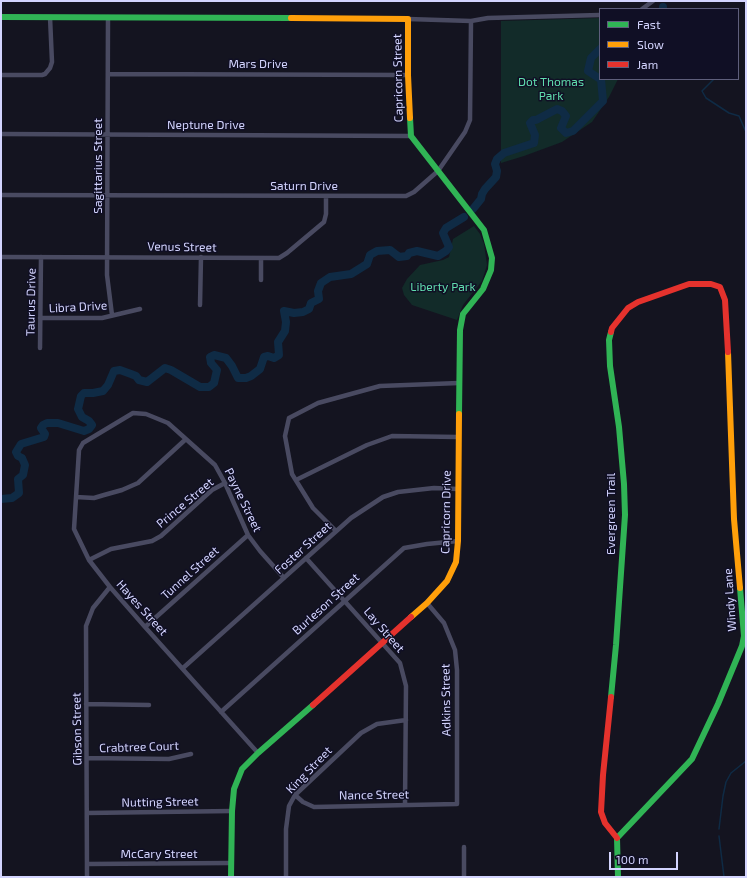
<!DOCTYPE html>
<style>
body{margin:0}
#map{position:relative;width:747px;height:878px;overflow:hidden;background:#141420;font-family:"Exo 2",sans-serif}
canvas{display:block}
.frame{position:absolute;inset:0;border:2px solid #d3d4fe;pointer-events:none}
.legend{position:absolute;left:599px;top:8px;width:140px;height:72px;box-sizing:border-box;background:#100f25;border:1px solid #5e5e7c;margin:0;padding:5px 7px;list-style:none;font-size:12px;color:#d3d4fe}
.legend li{display:flex;align-items:center;gap:8px;height:20px}
.legend b{width:20px;border:1px solid #5e5e7c}
.scale{position:absolute;left:609px;top:852px;width:69px;height:18px;box-sizing:border-box;border:2px solid #d3d4fe;border-top:0;padding-left:5px;font-size:12px;line-height:14px;white-space:nowrap;color:#d3d4fe;-webkit-text-stroke:3px #100f25;paint-order:stroke}
</style>
<div id="map">
<canvas width="747" height="878"></canvas>
<div class="frame"></div>
<ul class="legend">
<li><b style="height:5px;background:#30b455"></b>Fast</li>
<li><b style="height:5px;background:#ff9f0a"></b>Slow</li>
<li><b style="height:5px;background:#e5322d"></b>Jam</li>
</ul>
<div class="scale">100 m</div>
</div>
<script>
const ctx = document.querySelector('canvas').getContext('2d');
ctx.lineJoin = 'round';
function fill(path, color) { ctx.fillStyle = color; ctx.fill(path, 'evenodd'); }
const toPath = rows => new Path2D(rows.map(r => 'M' + r).join(''));
function stroke(path, color, width, dash) { ctx.strokeStyle = color; ctx.lineWidth = width; ctx.lineCap = dash ? 'butt' : 'round'; ctx.setLineDash(dash || []); ctx.stroke(path); }
function label(font, color, halo, rows, align = 'center') {
  ctx.font = font + ' "Exo 2",sans-serif'; ctx.lineWidth = 3; ctx.setLineDash([]); ctx.textBaseline = 'middle'; ctx.strokeStyle = halo; ctx.fillStyle = color; for (const [text, x, y, turn = 0] of rows) {
    ctx.save(); ctx.translate(x, y); ctx.rotate((+turn || 0) * Math.PI / 180); ctx.textAlign = isNaN(turn) ? turn : align; if (halo) ctx.strokeText(text, 0, 0); ctx.fillText(text, 0, 0); ctx.restore();
  }
}
const green = toPath([
 [600,18,600,79,618,79,609,97,592,122,562,142,524,156,501,163,501,21],
 [474,226,480,234,484,244,487,265,482,281,463,305,457,320,412,305,404,295,402,288,407,279,420,265,443,260,449,257,453,239]
]);
const stream = toPath([
 [714,79,702,91,706,98,729,113,739,116,746,132],
 [719,829,723,796,726,782,731,773,746,761],
 [719,836,724,877]
]);
const river = toPath([
 [663,9,663,7],
 [600,49,591,58,588,71,600,79],
 [473,209,481,199,482,194,485,189,496,177,497,171,495,164,497,159,504,153,534,143,535,135,530,123,533,120,536,120,557,109,562,111,566,116,561,128,566,133,573,131,603,101,601,79],
 [1,499,12,498,19,493,18,479,23,475,25,465,22,458,18,456,16,452,21,444,44,437,45,434,41,428,43,425,47,423,58,423,84,431,89,429,92,425,89,421,82,417,78,409,81,396,84,393,93,393,103,391,108,385,114,371,120,370,131,374,136,376,139,380,147,382,165,368,171,370,200,387,209,387,214,383,217,370,211,363,210,357,214,355,226,358,232,366,238,378,246,378,251,376,260,369,264,357,268,356,274,358,279,355,278,342,285,331,286,322,284,311,294,313,303,312,309,309,311,303,319,299,318,291,321,283,330,277,351,274,367,264,370,255,377,251,390,250,399,257,407,256,409,253,417,251,438,256,446,251,449,247,443,233,446,228,464,217]
]);
const street = toPath([
 [642,9,653,1],
 [108,17,107,275,112,315],
 [408,19,471,21,488,18,600,15],
 [108,74,408,75],
 [1,75,42,75,45,74,50,68,52,62,50,17],
 [1,134,411,136],
 [1,195,406,196,414,192,438,171,465,132,470,120,471,21],
 [1,257,279,258,287,253,324,222,326,214,326,196],
 [261,280,261,258],
 [200,305,201,257],
 [40,318,102,318,140,309],
 [40,348,41,257],
 [296,480,367,445,392,436,458,437],
 [76,497,94,498,104,495,122,490,138,483,186,439],
 [336,531,313,508,292,474,285,436,289,418,318,403,380,386,459,383],
 [306,558,400,663,406,686,405,805],
 [89,560,111,549,152,541,161,536,212,490,225,483],
 [145,627,248,535],
 [183,668,351,518,383,497,398,492,434,488,458,489],
 [86,704,149,705],
 [221,712,404,548,427,544,458,541],
 [258,753,145,627,110,587,89,560,74,529,79,450,83,443,133,413,146,414,168,423,215,465,225,483,248,535,260,551,284,578],
 [87,758,169,759,191,754],
 [295,795,303,802,314,807,457,804,457,670,455,650,444,623,427,603],
 [87,813,232,811],
 [87,864,231,863],
 [87,877,86,626,93,608,110,587],
 [286,877,286,829,289,806,295,795,361,733,377,724,406,720],
 [464,877,464,847]
]);
const fast = toPath([
 [1,17,291,18],
 [410,118,411,136,484,230,492,258,491,270,483,289,463,314,460,330,459,414],
 [611,697,616,645,625,515,624,484,619,427,610,366,609,340,611,332],
 [231,877,232,811,234,789,242,769,258,753,313,705],
 [618,877,617,838,692,759,718,704,742,646,744,636,740,588]
]);
const slow = toPath([
 [291,18,408,19,408,75,410,118],
 [728,352,734,519,740,588],
 [411,617,427,603,447,581,456,562,458,541,459,414]
]);
const jam = toPath([
 [611,332,612,328,628,308,638,302,689,284,711,284,720,287,725,300,728,352],
 [611,697,603,775,601,812,605,823,617,838],
 [313,705,411,617]
]);
const streetNames = [
 ["Mars Drive",258,64],
 ["Capricorn Street",398,78,-91],
 ["Neptune Drive",206,125],
 ["Sagittarius Street",98,166,-90],
 ["Saturn Drive",304,186],
 ["Venus Street",182,247,1],
 ["Taurus Drive",31,302,-89],
 ["Libra Drive",78,307,-3],
 ["Payne Street",243,500,64],
 ["Prince Street",185,503,-40],
 ["Capricorn Drive",446,512,-89],
 ["Evergreen Trail",611,514,-90],
 ["Foster Street",303,548,-42],
 ["Tunnel Street",190,573,-42],
 ["Windy Lane",730,600,-94],
 ["Burleson Street",326,604,-42],
 ["Hayes Street",142,608,48],
 ["Lay Street",384,630,49],
 ["Adkins Street",446,700,-91],
 ["Gibson Street",77,729,-91],
 ["Crabtree Court",139,747,-2],
 ["King Street",309,770,-46],
 ["Nance Street",374,795,-1],
 ["Nutting Street",160,802,-1],
 ["McCary Street",159,854]
];
const parkNames = [
 ["Dot Thomas",551,82],
 ["Park",551,96],
 ["Liberty Park",443,287]
];
fill(green, '#122b29');
stroke(stream, '#0f2b45', 1.5);
stroke(river, '#0f2b45', 8);
stroke(street, '#494a61', 4.5);
stroke(fast, '#30b455', 6);
stroke(slow, '#ff9f0a', 6);
stroke(jam, '#e5322d', 6);
label('12px', '#d3d4fe', '#100f25', streetNames);
label('12px', '#60deae', '#100f25', parkNames);
</script>
